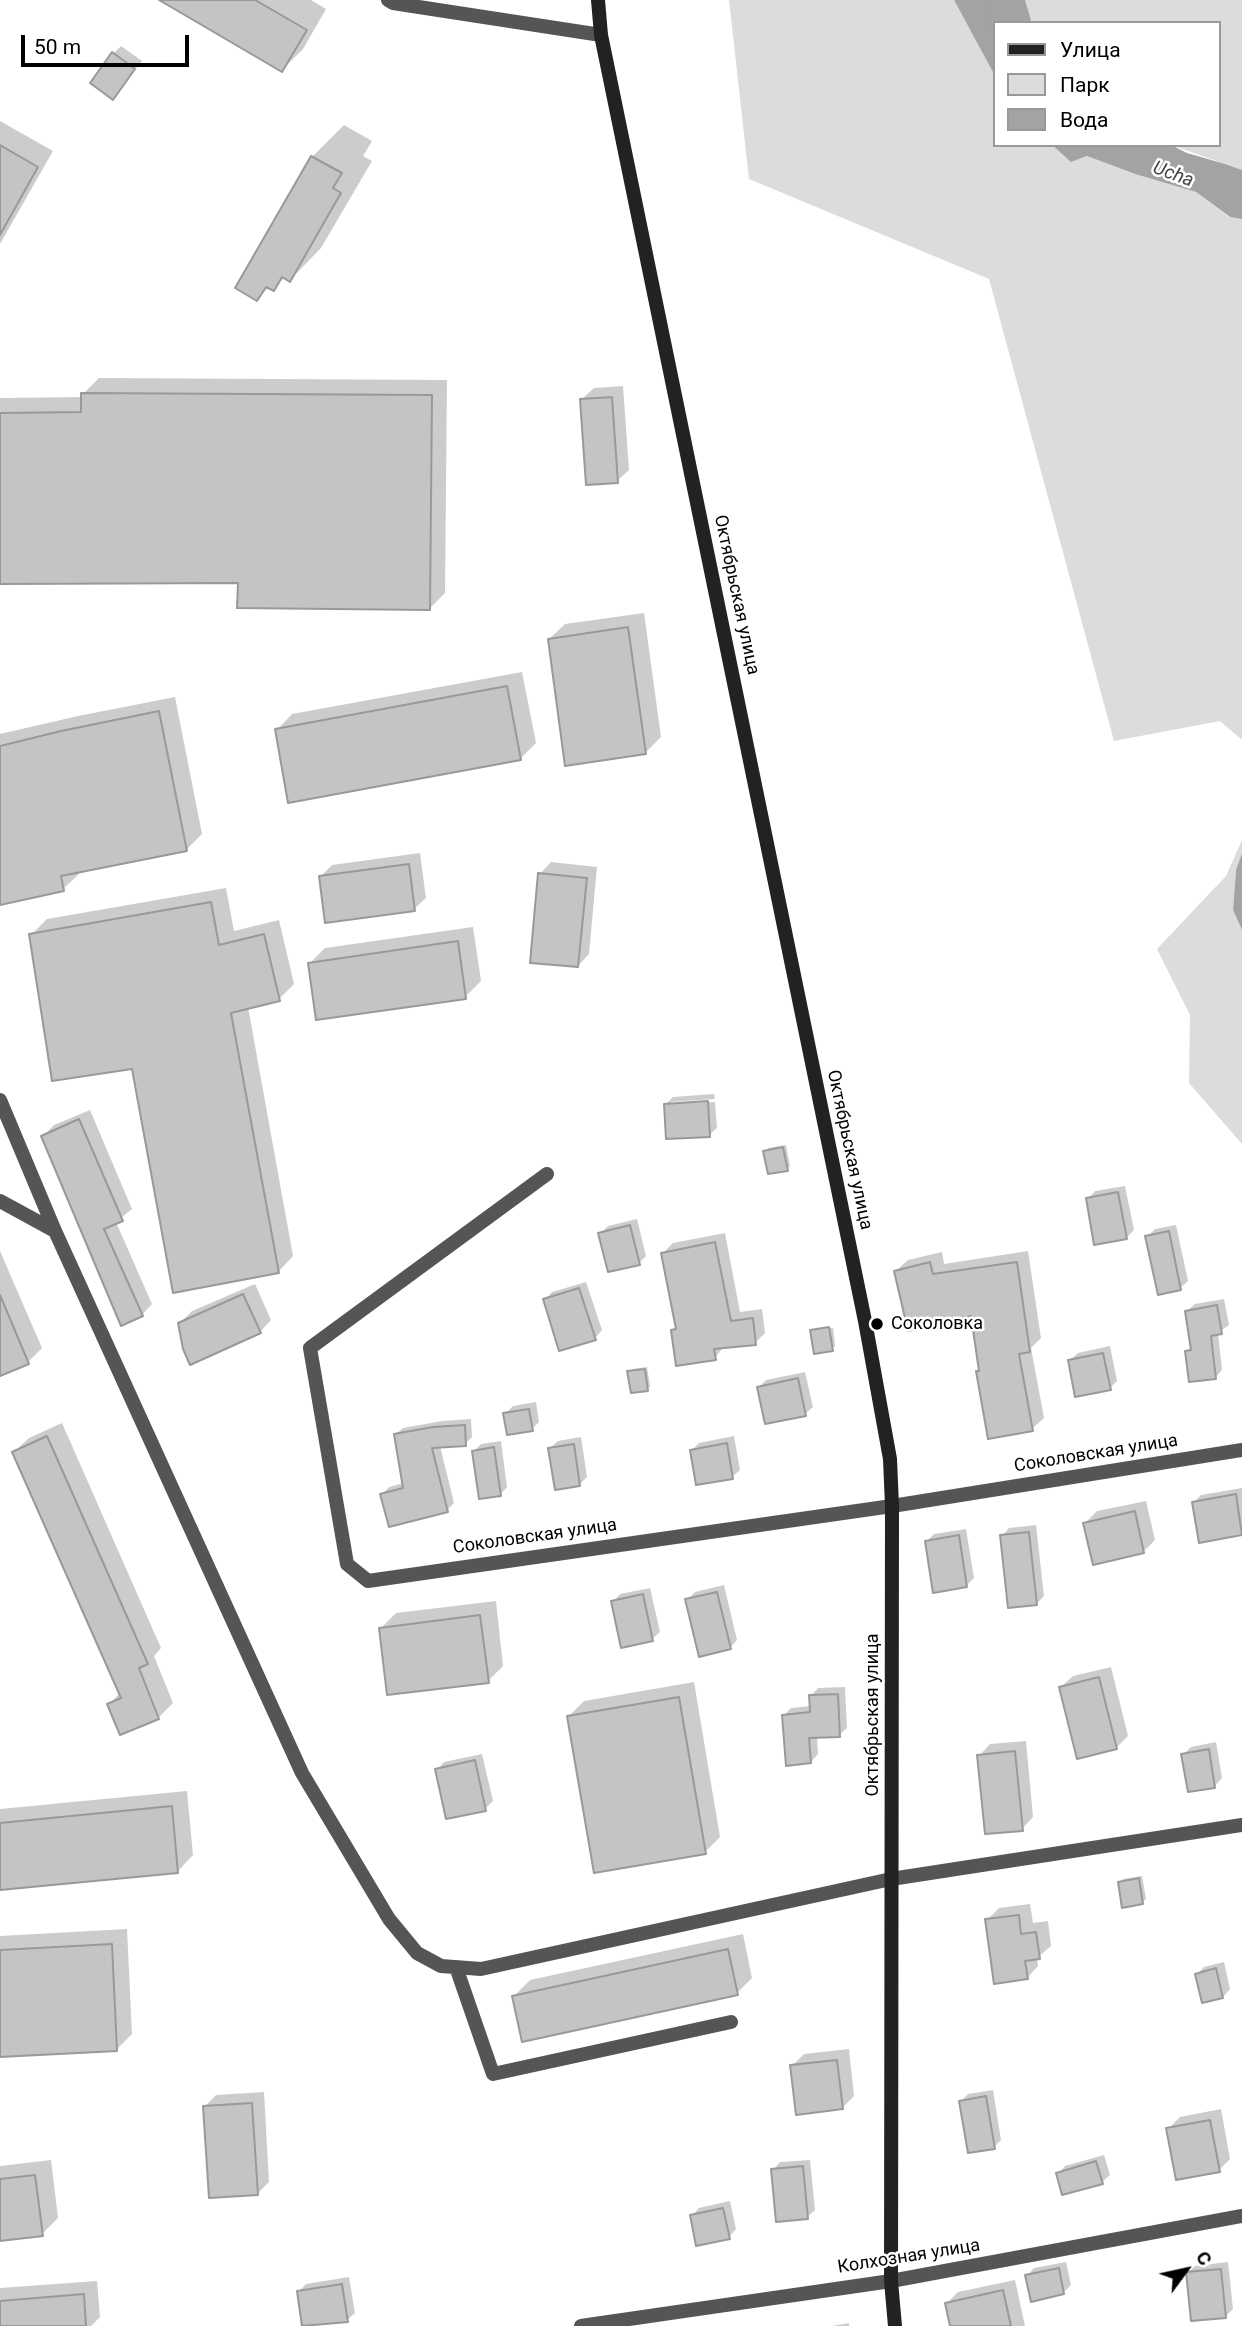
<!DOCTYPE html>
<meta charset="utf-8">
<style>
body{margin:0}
#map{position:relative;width:1242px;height:2326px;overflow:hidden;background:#fff;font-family:Roboto,sans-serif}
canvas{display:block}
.legend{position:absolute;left:993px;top:21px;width:228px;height:126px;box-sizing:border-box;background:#fff;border:2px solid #999;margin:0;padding:9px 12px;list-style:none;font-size:21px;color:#000}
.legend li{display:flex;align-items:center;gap:14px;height:35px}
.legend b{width:35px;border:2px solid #999}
.north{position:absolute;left:1151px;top:2235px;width:70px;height:70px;-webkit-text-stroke:5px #fff;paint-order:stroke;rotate:57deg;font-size:19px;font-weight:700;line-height:28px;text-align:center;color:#000}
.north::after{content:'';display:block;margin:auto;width:24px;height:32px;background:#000;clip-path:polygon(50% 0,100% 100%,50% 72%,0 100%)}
.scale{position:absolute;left:21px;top:35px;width:168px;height:32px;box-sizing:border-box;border:4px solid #000;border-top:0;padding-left:9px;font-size:21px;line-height:24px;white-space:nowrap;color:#000;-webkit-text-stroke:5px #fff;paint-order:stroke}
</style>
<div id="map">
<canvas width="1242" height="2326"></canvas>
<ul class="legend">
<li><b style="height:9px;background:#222"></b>Улица</li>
<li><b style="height:19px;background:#dcdcdc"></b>Парк</li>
<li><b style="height:19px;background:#a3a3a3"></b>Вода</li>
</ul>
<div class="north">С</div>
<div class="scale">50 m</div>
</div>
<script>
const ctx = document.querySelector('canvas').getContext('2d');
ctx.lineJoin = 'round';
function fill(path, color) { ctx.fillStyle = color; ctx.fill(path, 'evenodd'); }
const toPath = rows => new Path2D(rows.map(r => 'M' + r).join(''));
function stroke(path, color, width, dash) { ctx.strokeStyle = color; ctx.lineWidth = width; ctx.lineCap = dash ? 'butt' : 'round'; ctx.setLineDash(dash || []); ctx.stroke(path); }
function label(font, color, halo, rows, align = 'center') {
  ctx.font = font + ' Roboto,sans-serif'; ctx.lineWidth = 5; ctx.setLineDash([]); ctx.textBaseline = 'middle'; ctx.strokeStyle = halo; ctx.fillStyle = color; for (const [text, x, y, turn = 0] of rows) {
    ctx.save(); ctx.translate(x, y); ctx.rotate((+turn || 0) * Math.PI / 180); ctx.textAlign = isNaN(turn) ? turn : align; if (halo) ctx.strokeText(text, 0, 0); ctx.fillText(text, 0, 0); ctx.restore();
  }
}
const green = toPath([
 [729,0,954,0,995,76,995,145,1052,145,1071,162,1087,156,1135,174,1196,192,1229,217,1242,219,1242,740,1220,721,1114,741,989,279,749,179],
 [1010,0,1242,0,1242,170,1171,145,1219,145,1219,23,1013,23,1007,13],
 [1242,840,1242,853,1236,870,1233,910,1242,930,1242,1144,1189,1083,1190,1015,1157,949,1226,876]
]);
const water = toPath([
 [954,0,1009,0,1007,12,1013,23,995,23,995,76],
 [1052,145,1171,145,1187,153,1225,164,1242,170,1242,219,1230,217,1196,192,1135,174,1087,156,1071,162],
 [1242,853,1242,930,1233,910,1236,870]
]);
const shadow = toPath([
 [162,0,311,0,326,9,303,49,282,70],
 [121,46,142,61,113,98,114,53],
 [0,121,53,151,0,244],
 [344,125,372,141,363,156,372,161,321,248,290,280,285,277,273,289,269,287,257,299,312,157],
 [99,378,447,380,445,593,430,608,240,581,0,582,0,398,83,397,83,394],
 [623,386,629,470,617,481,582,399,594,388],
 [644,613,661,737,645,753,549,639,565,624],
 [522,672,536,743,520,759,277,730,292,714],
 [175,697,202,834,186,850,78,871,79,874,63,889,0,903,0,734,78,716],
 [420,853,426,898,414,909,320,877,332,865],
 [551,862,597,867,589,954,578,966,540,874],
 [226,888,234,931,279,920,294,984,279,999,248,1007,293,1256,278,1272,133,1067,31,935,47,919],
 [473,927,481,981,465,997,309,964,325,948],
 [714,1094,715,1099,671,1102,671,1105,715,1102,717,1128,709,1135,666,1104,673,1097],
 [90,1110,132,1209,116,1222,152,1304,142,1315,43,1136,54,1125],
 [786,1145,790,1166,787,1169,765,1152,768,1148],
 [1125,1186,1134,1230,1126,1238,1088,1199,1095,1191],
 [637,1219,646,1256,639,1263,600,1234,608,1226],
 [1176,1225,1188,1281,1180,1288,1147,1237,1155,1229],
 [725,1233,740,1312,762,1309,765,1333,755,1343,724,1346,715,1358,673,1331,678,1326,663,1253,673,1243],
 [0,1251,42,1348,28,1362,0,1375],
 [1028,1251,1041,1338,1031,1348,1044,1418,1032,1429,977,1372,981,1369,972,1314,896,1271,908,1260,942,1252,944,1264],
 [586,1282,602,1330,595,1338,545,1300,552,1292],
 [255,1284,271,1320,260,1332,180,1323,192,1311],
 [1224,1299,1229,1325,1218,1333,1222,1370,1215,1378,1187,1352,1193,1346,1187,1311,1195,1304],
 [833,1328,835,1346,832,1349,812,1330],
 [1110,1346,1117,1381,1110,1388,1070,1360,1078,1353],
 [647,1367,650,1386,647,1390,629,1372,633,1369],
 [805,1372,813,1407,805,1414,759,1387,766,1380],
 [536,1402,539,1422,532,1429,505,1414,513,1406],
 [471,1419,472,1437,465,1444,440,1446,454,1503,447,1510,382,1494,389,1487,404,1483,396,1434,403,1428,442,1421],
 [62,1423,161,1648,154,1656,173,1703,158,1718,109,1704,120,1693,14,1452,29,1438],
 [734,1436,740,1470,732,1477,692,1450,699,1443],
 [581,1437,587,1477,579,1485,550,1448,558,1441],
 [501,1441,507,1487,500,1495,474,1451,481,1444],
 [1242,1488,1242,1534,1200,1541,1193,1503,1201,1495],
 [1146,1501,1155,1540,1143,1552,1085,1523,1097,1511],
 [1036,1525,1044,1596,1037,1603,1002,1536,1009,1528],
 [966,1529,974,1578,966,1586,927,1541,934,1534],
 [724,1585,737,1640,730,1648,687,1600,695,1592],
 [650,1588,660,1632,652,1639,613,1602,620,1594],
 [496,1601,503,1666,488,1681,381,1628,396,1613],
 [1111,1667,1128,1736,1116,1748,1061,1687,1073,1676],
 [694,1682,720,1837,705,1852,569,1716,584,1701],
 [845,1687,847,1728,839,1735,817,1736,818,1754,811,1762,784,1715,791,1708,811,1706,811,1696,818,1688],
 [1026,1741,1033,1817,1022,1829,979,1756,990,1744],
 [1216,1742,1222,1778,1215,1786,1183,1755,1191,1747],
 [482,1754,493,1801,485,1809,437,1770,444,1762],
 [187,1791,193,1855,178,1871,0,1889,0,1809],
 [1142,1876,1146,1899,1142,1903,1120,1883,1123,1879],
 [1030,1904,1033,1923,1048,1921,1051,1946,1037,1958,1038,1966,1027,1978,987,1920,999,1908],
 [127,1929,132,2034,116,2050,0,2055,0,1936],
 [743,1934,752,1978,737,1993,514,1996,530,1980],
 [1224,1962,1230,1989,1223,1997,1197,1974,1204,1967],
 [849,2049,854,2096,842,2108,792,2066,804,2054],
 [993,2090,1001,2140,994,2147,961,2101,968,2094],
 [264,2092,269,2182,258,2193,205,2106,216,2095],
 [1221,2109,1230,2159,1219,2170,1168,2129,1180,2117],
 [1104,2155,1110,2175,1102,2182,1058,2174,1065,2166],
 [51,2160,58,2218,42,2234,0,2239,0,2166],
 [810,2160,815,2210,807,2217,773,2170,780,2162],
 [730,2201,736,2229,729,2237,692,2216,699,2208],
 [1066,2262,1071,2285,1063,2293,1027,2276,1034,2268],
 [1228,2262,1233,2309,1226,2316,1188,2273,1195,2266],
 [349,2277,355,2313,347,2320,304,2326,299,2291,306,2284],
 [1015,2280,1025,2326,952,2326,947,2303,958,2292],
 [97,2281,100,2317,91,2326,0,2326,0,2288],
 [849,2323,849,2326,832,2326]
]);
const river = toPath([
 [1004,0,1011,23]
]);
const building = toPath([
 [159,0,255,0,307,30,282,72,159,0],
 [112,52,135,69,113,100,90,83,112,52],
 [0,145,38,167,0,235,0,145],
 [311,156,342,173,333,188,341,193,290,282,282,277,274,291,266,287,257,301,235,288,311,156],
 [81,393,432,395,430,610,237,608,238,583,0,584,0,413,81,412,81,393],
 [612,397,618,483,586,485,580,399,612,397],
 [628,627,646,754,565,766,548,639,628,627],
 [507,686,521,760,288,803,275,729,507,686],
 [159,711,187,851,61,876,64,891,0,905,0,746,61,731,159,711],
 [409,864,415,911,325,923,319,876,409,864],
 [538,873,587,878,578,967,530,963,538,873],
 [211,902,219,945,264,934,280,1001,231,1013,279,1273,173,1293,132,1069,52,1081,29,934,211,902],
 [458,941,466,999,316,1020,308,963,458,941],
 [708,1101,710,1137,666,1139,664,1104,708,1101],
 [79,1119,123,1221,104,1229,143,1316,121,1326,41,1136,79,1119],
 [783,1147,788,1171,768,1174,763,1151,783,1147],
 [1118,1192,1127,1239,1094,1245,1086,1198,1118,1192],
 [630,1225,640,1265,608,1272,598,1233,630,1225],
 [1169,1231,1181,1290,1158,1295,1145,1236,1169,1231],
 [715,1242,731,1321,753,1318,756,1345,714,1349,716,1360,676,1366,671,1330,676,1329,661,1253,715,1242],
 [930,1262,933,1274,1017,1262,1030,1352,1019,1354,1033,1431,988,1439,976,1371,979,1371,971,1316,908,1331,894,1271,930,1262],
 [579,1288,596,1340,559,1351,543,1299,579,1288],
 [243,1294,261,1333,190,1365,183,1349,178,1323,243,1294],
 [0,1295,29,1364,0,1376,0,1295],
 [1217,1305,1222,1334,1211,1336,1216,1379,1189,1382,1185,1351,1191,1350,1185,1311,1217,1305],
 [829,1327,833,1351,814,1354,810,1330,829,1327],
 [1103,1353,1111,1390,1075,1397,1068,1360,1103,1353],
 [645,1369,648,1391,631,1393,627,1371,645,1369],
 [798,1378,806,1416,765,1424,757,1387,798,1378],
 [529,1409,533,1431,507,1435,503,1413,529,1409],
 [465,1425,466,1446,432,1448,448,1512,389,1527,380,1494,403,1488,394,1434,433,1427,465,1425],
 [47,1436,148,1664,139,1668,159,1719,120,1735,107,1704,121,1698,12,1452,47,1436],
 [727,1443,733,1479,696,1485,690,1450,727,1443],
 [574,1444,580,1486,555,1490,548,1448,574,1444],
 [494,1447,501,1496,479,1499,472,1451,494,1447],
 [1236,1494,1242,1535,1199,1543,1192,1502,1236,1494],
 [1135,1511,1144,1553,1093,1565,1083,1523,1135,1511],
 [1029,1532,1037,1605,1008,1608,1000,1535,1029,1532],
 [959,1535,967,1587,933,1593,925,1541,959,1535],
 [717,1592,731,1649,699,1657,685,1599,717,1592],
 [643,1594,653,1641,621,1648,611,1601,643,1594],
 [480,1615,489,1683,387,1695,379,1628,480,1615],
 [1099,1677,1117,1749,1077,1759,1059,1687,1099,1677],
 [838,1694,840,1737,809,1738,811,1763,786,1766,782,1715,810,1712,809,1695,838,1694],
 [679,1697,706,1854,594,1873,567,1716,679,1697],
 [1209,1749,1215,1788,1188,1792,1181,1754,1209,1749],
 [1015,1751,1023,1831,985,1834,977,1755,1015,1751],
 [475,1760,486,1811,446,1819,435,1769,475,1760],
 [172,1806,178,1873,0,1890,0,1823,172,1806],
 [1139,1878,1143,1904,1122,1908,1118,1882,1139,1878],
 [1019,1915,1021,1934,1036,1932,1040,1959,1025,1961,1028,1979,994,1984,985,1919,1019,1915],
 [112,1944,117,2051,0,2057,0,1950,112,1944],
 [728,1949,738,1995,522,2042,512,1996,728,1949],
 [1216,1968,1223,1998,1202,2003,1195,1974,1216,1968],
 [837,2060,843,2109,796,2115,790,2065,837,2060],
 [986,2096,995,2149,968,2153,959,2101,986,2096],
 [252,2103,258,2195,209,2198,203,2106,252,2103],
 [1210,2120,1220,2172,1176,2180,1166,2128,1210,2120],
 [1096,2161,1103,2184,1062,2195,1056,2173,1096,2161],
 [803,2166,808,2219,776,2222,771,2169,803,2166],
 [35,2175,43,2236,0,2241,0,2179,35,2175],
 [723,2208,730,2239,696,2246,690,2215,723,2208],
 [1059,2268,1064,2294,1031,2302,1025,2275,1059,2268],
 [1221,2269,1226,2318,1191,2321,1186,2272,1221,2269],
 [342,2284,348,2322,302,2326,297,2291,342,2284],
 [1003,2290,1011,2326,950,2326,945,2303,1003,2290],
 [84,2294,86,2326,0,2326,0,2301,84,2294]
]);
const street = toPath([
 [388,0,393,3,601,35],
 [0,1100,55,1231,302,1773,389,1919,417,1953,441,1966,481,1969,891,1879,1242,1825],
 [547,1174,310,1348,347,1564,368,1581,892,1506,1242,1450],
 [0,1201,55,1231],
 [456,1967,493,2074,731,2022],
 [581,2326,891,2281,1242,2216]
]);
const secondary = toPath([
 [598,0,601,35,865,1321,890,1459,892,1506,891,2281,895,2326]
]);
const markers = [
 [877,1324,7,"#000"]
];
const streetNames = [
 ["Октябрьская улица",736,595,78],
 ["Октябрьская улица",849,1150,78],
 ["Соколовская улица",1096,1454,-9],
 ["Соколовская улица",535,1537,-8],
 ["Октябрьская улица",873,1715,-90],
 ["Колхозная улица",909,2257,-9]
];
const poiNames = [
 ["Соколовка",891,1324]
];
const waterNames = [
 ["Ucha",1173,175,20]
];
fill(green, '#dcdcdc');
fill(water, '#a3a3a3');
fill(shadow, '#0003');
stroke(river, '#a3a3a3', 40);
fill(building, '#c4c4c4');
stroke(building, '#999', 2);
stroke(street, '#555', 14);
stroke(secondary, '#222', 14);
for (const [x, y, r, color] of markers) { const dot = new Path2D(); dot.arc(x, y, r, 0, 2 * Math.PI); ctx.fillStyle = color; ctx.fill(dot); stroke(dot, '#fff', 2.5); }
label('18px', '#000', '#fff', streetNames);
label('18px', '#000', '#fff', poiNames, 'left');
label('italic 19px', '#444', '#fff', waterNames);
</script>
